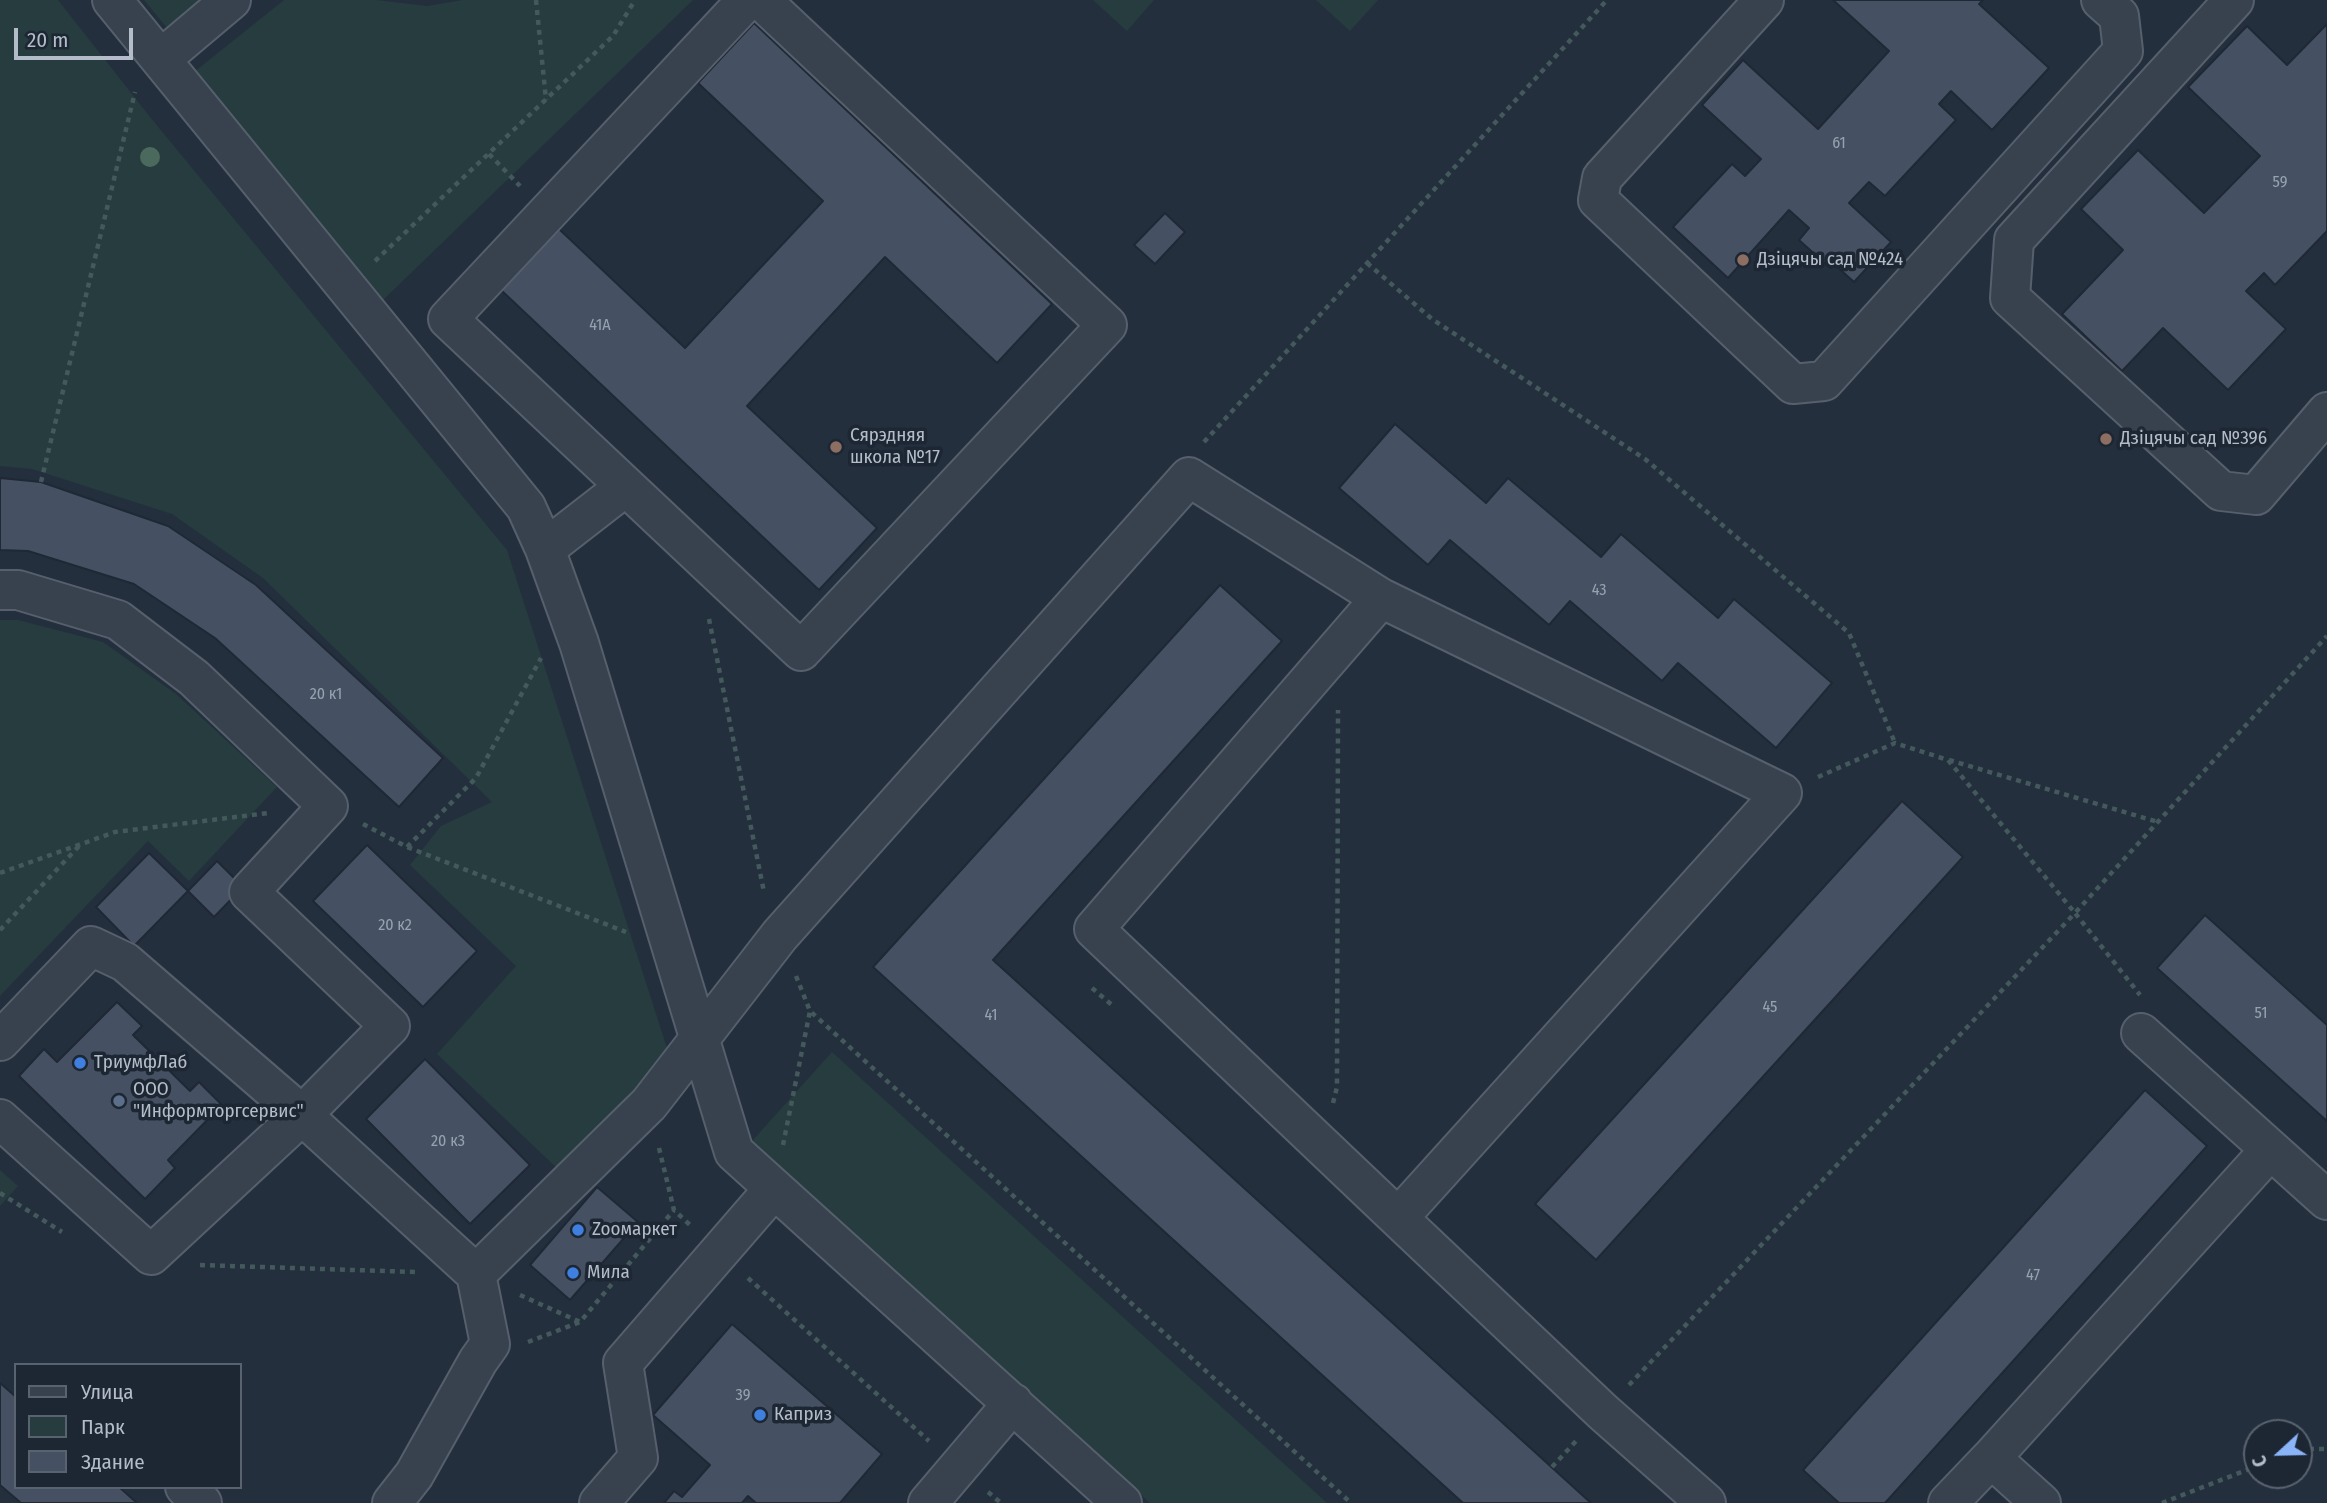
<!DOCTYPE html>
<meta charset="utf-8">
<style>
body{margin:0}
#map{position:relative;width:2327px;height:1503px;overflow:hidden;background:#242f3e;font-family:"Fira Sans Condensed",sans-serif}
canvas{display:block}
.legend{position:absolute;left:14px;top:1363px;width:228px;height:126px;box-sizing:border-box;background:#1d2633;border:2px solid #59626f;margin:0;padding:9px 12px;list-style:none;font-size:21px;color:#b4bcc9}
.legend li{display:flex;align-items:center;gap:14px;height:35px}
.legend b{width:35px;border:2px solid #59626f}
.north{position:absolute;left:2243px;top:1419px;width:70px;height:70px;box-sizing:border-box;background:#1d2633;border:2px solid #59626f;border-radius:50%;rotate:248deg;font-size:19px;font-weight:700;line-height:28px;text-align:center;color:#b4bcc9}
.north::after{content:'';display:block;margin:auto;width:24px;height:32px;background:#8ab4f8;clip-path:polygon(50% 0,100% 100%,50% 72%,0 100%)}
.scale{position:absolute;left:14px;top:28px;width:119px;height:32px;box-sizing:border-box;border:4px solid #b4bcc9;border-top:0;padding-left:9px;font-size:21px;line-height:24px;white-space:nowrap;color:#b4bcc9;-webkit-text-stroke:5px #1d2633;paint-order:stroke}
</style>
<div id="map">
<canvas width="2327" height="1503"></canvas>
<ul class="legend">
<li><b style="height:9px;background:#38414e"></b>Улица</li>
<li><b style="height:19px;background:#263c3f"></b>Парк</li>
<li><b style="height:19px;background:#455162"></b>Здание</li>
</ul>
<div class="north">С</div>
<div class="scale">20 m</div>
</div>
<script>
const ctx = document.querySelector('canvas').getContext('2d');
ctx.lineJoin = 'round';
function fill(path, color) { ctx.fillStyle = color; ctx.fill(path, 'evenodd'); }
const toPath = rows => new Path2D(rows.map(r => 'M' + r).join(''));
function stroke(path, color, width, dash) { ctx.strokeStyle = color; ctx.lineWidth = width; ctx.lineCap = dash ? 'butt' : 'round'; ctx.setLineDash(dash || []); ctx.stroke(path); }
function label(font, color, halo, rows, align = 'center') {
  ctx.font = font + ' "Fira Sans Condensed",sans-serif'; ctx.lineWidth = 7; ctx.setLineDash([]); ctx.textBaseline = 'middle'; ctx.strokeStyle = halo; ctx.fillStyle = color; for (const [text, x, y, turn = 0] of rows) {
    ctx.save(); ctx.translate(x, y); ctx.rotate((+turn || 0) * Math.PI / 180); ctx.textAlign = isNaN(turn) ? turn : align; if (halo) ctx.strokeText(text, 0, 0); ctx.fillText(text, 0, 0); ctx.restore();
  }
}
const green = toPath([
 [0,0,58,0,150,117,507,550,667,1048,643,1098,563,1174,437,1054,516,966,410,865,441,826,492,802,263,578,172,514,32,469,0,466],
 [144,0,204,0,167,28],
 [284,0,376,0,427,6,463,0,693,0,380,303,194,72],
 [1093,0,1154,0,1127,31],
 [1316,0,1378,0,1350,31],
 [0,620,18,620,103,642,176,694,277,787,189,881,148,841,0,996],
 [832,1052,1327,1503,1150,1503,752,1141],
 [0,1170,18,1186,0,1206]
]);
const building = toPath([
 [1833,0,1983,0,1979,4,2049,68,1992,130,1951,91,1939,104,1956,120,1885,196,1869,182,1849,203,1891,242,1854,282,1834,264,1830,268,1799,240,1809,228,1789,210,1728,278,1673,227,1732,164,1745,176,1761,159,1702,105,1743,60,1818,129,1889,51,1833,0],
 [754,23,1052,304,997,363,885,257,747,406,877,528,819,590,501,290,559,229,685,348,823,201,698,83,754,23],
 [2327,24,2327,231,2275,285,2264,273,2246,291,2286,329,2228,390,2163,328,2122,371,2062,314,2123,250,2081,209,2138,150,2204,213,2260,156,2188,87,2247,26,2287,65,2327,24],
 [1165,213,1185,232,1155,264,1134,245,1165,213],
 [1395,424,1486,503,1508,478,1601,557,1621,534,1718,618,1734,599,1832,683,1776,748,1678,663,1662,681,1570,601,1549,625,1450,540,1428,565,1339,488,1395,424],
 [0,478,41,482,168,526,256,585,443,758,399,807,215,638,134,584,28,551,0,550,0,478],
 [1220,585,1282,641,993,960,1591,1503,1463,1503,873,967,1220,585],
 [1902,801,1963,857,1596,1260,1535,1204,1902,801],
 [367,845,477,951,423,1007,313,901,367,845],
 [149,853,188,891,134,946,96,907,149,853],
 [217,861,243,887,214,917,188,891,217,861],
 [2205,915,2327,1025,2327,1121,2157,968,2205,915],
 [117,1002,142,1026,133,1035,190,1091,199,1082,222,1105,168,1160,175,1168,145,1199,19,1076,44,1049,57,1062,117,1002],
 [425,1059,530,1165,470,1224,366,1119,425,1059],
 [2145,1090,2207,1146,1885,1503,1839,1503,1803,1470,2145,1090],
 [597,1187,638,1222,570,1300,530,1265,597,1187],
 [732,1324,882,1454,840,1503,756,1503,748,1496,742,1503,664,1503,674,1491,682,1497,710,1465,653,1415,732,1324],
 [0,1383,16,1397,16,1487,119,1487,137,1503,21,1503,0,1485,0,1383]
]);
const path = toPath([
 [536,0,546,100],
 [489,154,520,186],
 [375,261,613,36,635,0],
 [1367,263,1432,319,1645,459,1849,633,1895,743],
 [1204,442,1607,0],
 [41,482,135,92],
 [709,619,764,892],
 [1949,760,2158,822],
 [1818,777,1895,743,1948,760,2075,913,2327,636],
 [363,824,407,847,626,932],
 [407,847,476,778,541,658],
 [0,873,115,832,268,813],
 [0,930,80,845],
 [796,976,810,1011,1351,1503],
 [1092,988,1112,1005],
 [1333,1103,1337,1087,1338,710],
 [783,1145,810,1011],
 [659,1148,674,1210,690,1225],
 [0,1193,62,1232],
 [200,1265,415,1272],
 [748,1278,929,1441],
 [520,1295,580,1322],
 [528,1342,580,1322,674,1210],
 [1629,1385,2075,913,2140,995],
 [2299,1449,2327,1449],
 [1552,1467,1577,1440],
 [988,1492,1001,1503],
 [2162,1503,2257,1466]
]);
const minor = toPath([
 [112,0,526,507,545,549,579,643,734,1152,1122,1503],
 [747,0,448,319,801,651,1107,325,761,0],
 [1764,0,1602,178,1598,200,1793,384,1824,381,2123,51,2119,16,2101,0],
 [2234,0,2014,240,2010,298,2221,491,2256,495,2327,412],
 [161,59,231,0],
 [545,549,612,497,622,483],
 [0,590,18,590,118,620,194,678,328,806,249,892,390,1026,302,1115,151,1255,0,1119],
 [2141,1033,2327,1200],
 [0,1041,91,946,125,962,302,1115,476,1274,490,1344,478,1361,414,1475,392,1503],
 [1398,1218,1782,793,1381,598,1094,929,1398,1218,1603,1412,1706,1503],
 [476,1274,649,1104,780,935,1189,477,1381,598],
 [1991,1458,2270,1150],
 [185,1487,202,1503],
 [599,1503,638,1458,623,1363,773,1190],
 [928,1503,1013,1403],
 [1948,1503,1991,1458,2041,1503]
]);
const trees = [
 [150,157]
];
const markers = [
 [1743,260,7,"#8d6e63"],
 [2106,439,7,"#8d6e63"],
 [836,447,7,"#8d6e63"],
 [80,1063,7,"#3f7fe0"],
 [119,1101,7,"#5c6f8a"],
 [578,1230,7,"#3f7fe0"],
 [573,1273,7,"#3f7fe0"],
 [760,1415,7,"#3f7fe0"]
];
const numberNames = [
 ["61",1839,144],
 ["59",2280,183],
 ["41А",600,326],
 ["43",1599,591],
 ["20 к1",326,695],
 ["20 к2",395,926],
 ["45",1770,1008],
 ["51",2261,1014],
 ["41",991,1016],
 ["20 к3",448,1142],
 ["47",2033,1276],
 ["39",743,1396]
];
const poiNames = [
 ["Дзіцячы сад №424",1757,260],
 ["Сярэдняя",850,436],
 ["школа №17",850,458],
 ["Дзіцячы сад №396",2120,439],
 ["ТриумфЛаб",94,1063],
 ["ООО",133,1090],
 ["\"Информторгсервис\"",133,1112],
 ["Zooмаркет",592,1230],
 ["Мила",587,1273],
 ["Каприз",774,1415]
];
fill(green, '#263c3f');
fill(building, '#455162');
stroke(building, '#1f2835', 2);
stroke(minor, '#565f6c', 42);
stroke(path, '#44595c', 4.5, [5, 5]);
stroke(minor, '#38414e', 38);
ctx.fillStyle = '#4b6a5d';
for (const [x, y] of trees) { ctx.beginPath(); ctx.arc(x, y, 10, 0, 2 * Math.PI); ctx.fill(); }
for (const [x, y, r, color] of markers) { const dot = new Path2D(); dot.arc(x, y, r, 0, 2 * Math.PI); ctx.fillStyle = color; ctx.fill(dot); stroke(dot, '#1d2633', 2.5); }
label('16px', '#98a1af', null, numberNames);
label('19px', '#b4bcc9', '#1d2633', poiNames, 'left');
</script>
